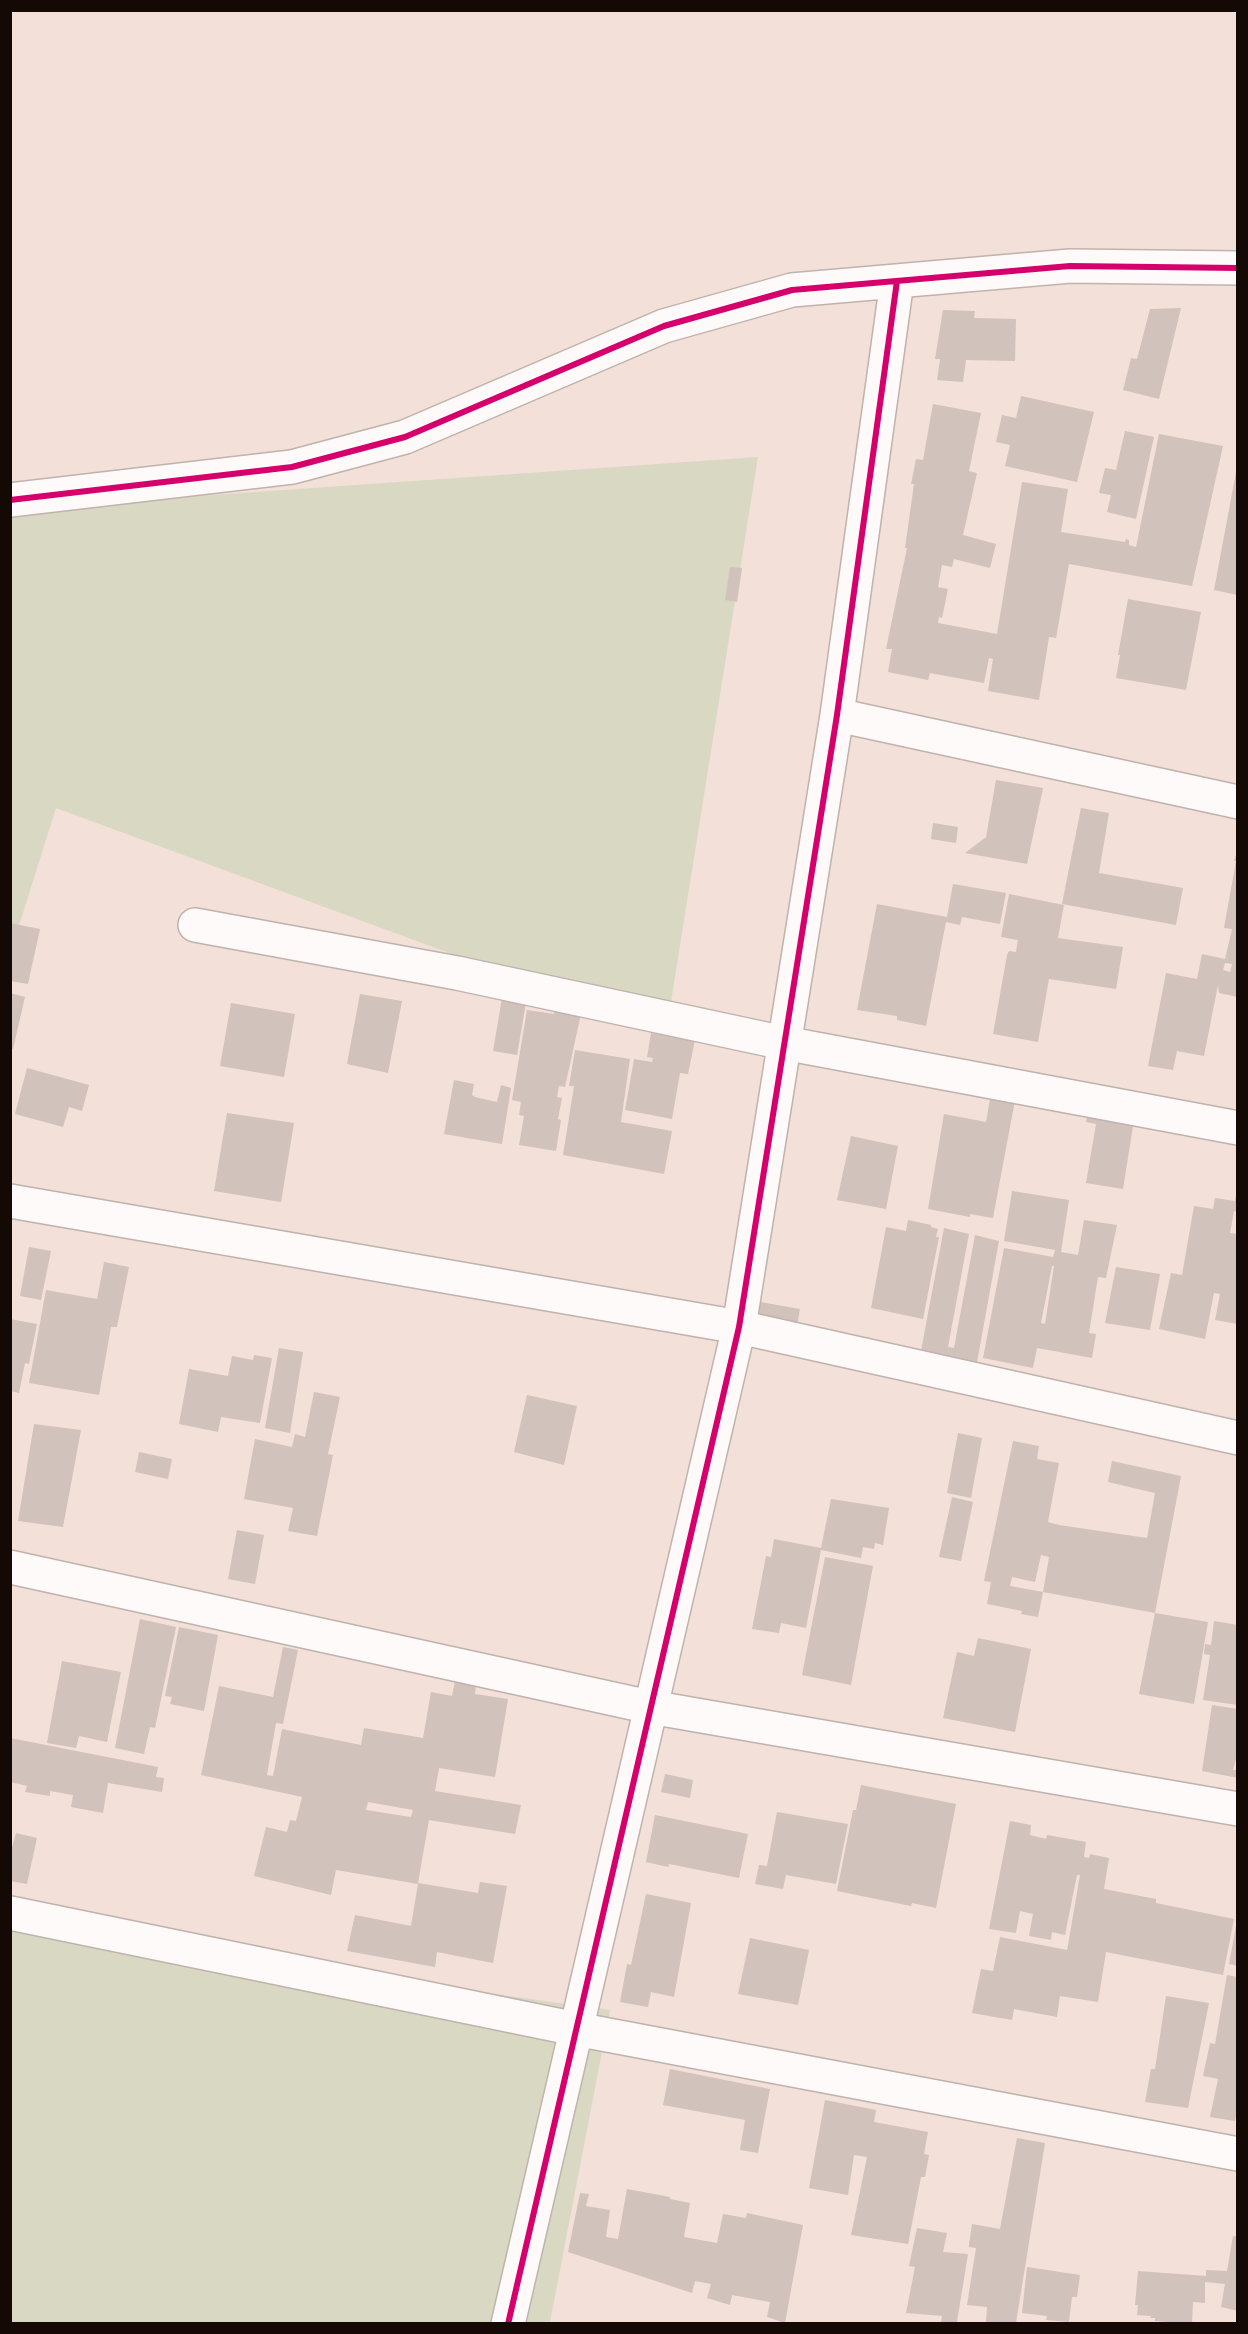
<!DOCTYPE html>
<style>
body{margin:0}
#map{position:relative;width:1248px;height:2334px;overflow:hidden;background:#f3e0d8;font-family:Manrope,sans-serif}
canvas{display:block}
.frame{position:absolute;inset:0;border:12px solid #140905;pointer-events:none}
</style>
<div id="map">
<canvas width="1248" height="2334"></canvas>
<div class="frame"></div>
</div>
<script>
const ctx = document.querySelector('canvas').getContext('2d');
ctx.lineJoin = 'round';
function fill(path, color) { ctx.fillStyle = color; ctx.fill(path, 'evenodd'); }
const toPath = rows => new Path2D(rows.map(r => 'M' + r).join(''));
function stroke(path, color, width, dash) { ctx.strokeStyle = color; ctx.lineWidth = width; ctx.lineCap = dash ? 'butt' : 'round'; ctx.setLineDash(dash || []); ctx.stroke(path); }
const green = toPath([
 [758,457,666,1033,56,808,11,951,11,509],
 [11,1927,610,2010,550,2322,570,2323,11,2324]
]);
const building = toPath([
 [1181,308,1159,399,1123,390,1131,358,1137,359,1150,309],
 [943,310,975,311,974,318,1016,319,1015,361,966,360,963,382,937,380,940,359,935,359],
 [1021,396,1094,412,1077,482,1005,466,1010,445,996,442,1002,415,1016,418],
 [933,404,981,413,969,471,977,473,963,535,996,544,990,568,954,559,952,567,942,565,938,587,948,589,942,618,939,617,938,623,997,634,1022,482,1068,489,1061,532,1125,542,1126,539,1129,540,1129,545,1136,547,1159,434,1223,446,1192,586,1069,564,1056,638,1049,637,1039,700,988,691,993,659,989,658,984,683,930,673,928,680,888,672,892,649,886,649,907,548,905,548,914,484,911,484,916,459,923,460],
 [1125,431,1154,437,1136,519,1107,512,1111,495,1099,493,1105,468,1116,470],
 [1236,472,1238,472,1238,595,1214,590],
 [730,567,742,568,737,602,725,600],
 [1128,599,1201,612,1186,690,1116,678,1120,655,1118,655],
 [996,780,1043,788,1027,864,965,853,986,837],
 [1081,808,1109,813,1099,873,1183,888,1176,925,1062,904],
 [933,823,958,827,956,843,931,839],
 [1238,849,1238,997,1219,993,1218,985,1204,1056,1177,1051,1173,1070,1148,1066,1166,973,1197,979,1202,954,1225,959,1232,929,1224,928,1236,861,1234,861],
 [1225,963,1232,964,1230,972,1223,970],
 [953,884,1006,893,1000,924,962,917,960,925,946,922,926,1026,897,1020,897,1016,857,1010,877,904,947,917],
 [1009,894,1064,905,1058,938,1123,947,1116,989,1049,979,1038,1042,993,1034,1007,955,1009,951,1016,952,1018,940,1001,937],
 [10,923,40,929,28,984,10,981],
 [10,993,25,997,13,1049,10,1048],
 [360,994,402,1001,388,1073,347,1064],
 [502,998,526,1003,517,1055,493,1051],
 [231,1003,295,1014,284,1077,220,1066],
 [555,1009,581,1014,565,1087,559,1086,557,1097,562,1098,558,1119,561,1120,556,1151,519,1145,524,1116,519,1115,521,1102,512,1100,527,1010,554,1014],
 [651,1033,695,1040,688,1074,680,1073,672,1119,625,1110,634,1059,652,1062,653,1058,647,1057],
 [575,1050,630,1059,621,1122,672,1131,664,1174,563,1155,574,1086,569,1086],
 [27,1068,89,1085,82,1111,69,1107,63,1127,15,1114],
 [454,1080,474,1084,472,1095,475,1097,497,1102,501,1085,511,1088,502,1144,444,1134],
 [991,1093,1016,1095,993,1218,970,1214,970,1217,928,1209,944,1114,986,1122],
 [1088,1112,1134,1120,1123,1189,1086,1183,1096,1124,1086,1122],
 [227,1113,294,1123,281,1202,214,1191],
 [851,1136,898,1146,886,1209,837,1200],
 [1012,1191,1069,1200,1061,1252,1078,1255,1084,1220,1117,1225,1106,1278,1098,1277,1089,1333,1096,1334,1092,1358,1037,1348,1033,1368,983,1358,1004,1248,1053,1257,1055,1250,1004,1241],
 [1052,1266,1054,1266,1045,1324,1041,1323],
 [1236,1195,1238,1212,1234,1211,1230,1233,1238,1234,1238,1324,1215,1320,1220,1294,1214,1293,1205,1339,1159,1329,1171,1273,1182,1275,1194,1206,1213,1209,1215,1198,1235,1201],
 [908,1220,931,1225,931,1227,938,1229,936,1237,939,1237,923,1319,871,1308,886,1227,906,1231],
 [944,1228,969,1234,948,1347,954,1348,975,1235,999,1241,974,1379,918,1367],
 [29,1247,51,1251,41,1300,20,1296],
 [104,1262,129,1267,117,1327,111,1327,99,1395,29,1383,46,1290,97,1299],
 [1116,1267,1160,1274,1150,1330,1105,1323],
 [760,1302,800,1309,794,1342,753,1334],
 [10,1319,37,1324,29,1364,25,1363,19,1393,10,1391],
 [279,1348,303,1352,290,1433,265,1428],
 [254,1355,272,1358,260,1423,221,1417,218,1432,179,1424,189,1369,228,1376,232,1356,253,1360],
 [314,1392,340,1397,328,1454,333,1455,317,1536,288,1531,293,1508,244,1499,255,1439,292,1447,295,1434,305,1437],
 [527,1395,577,1406,564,1465,514,1452],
 [34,1424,81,1430,63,1527,18,1521],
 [958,1433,982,1438,971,1498,947,1493],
 [1013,1441,1039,1446,1037,1459,1059,1463,1048,1522,1059,1525,1147,1538,1155,1493,1108,1482,1112,1461,1181,1476,1155,1613,1043,1592,1038,1617,1021,1614,1022,1611,987,1604,991,1582,984,1581],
 [1041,1555,1049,1557,1043,1592,1010,1586,1012,1577,1035,1582],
 [139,1452,172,1459,168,1479,135,1472],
 [952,1497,973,1502,961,1561,939,1557],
 [831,1499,889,1508,883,1545,875,1543,874,1549,863,1547,861,1558,821,1550,806,1628,781,1623,779,1633,752,1629,766,1556,771,1557,774,1539,821,1548],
 [237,1530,264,1535,255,1584,228,1579],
 [825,1557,873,1566,851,1685,802,1675],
 [1155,1613,1208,1622,1194,1704,1139,1694],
 [140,1619,176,1627,155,1728,150,1727,144,1754,115,1748],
 [1214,1621,1238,1625,1238,1705,1203,1700,1210,1655,1204,1654,1205,1644,1211,1645],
 [179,1627,218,1635,204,1711,170,1704,172,1697,165,1696],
 [978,1638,1031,1649,1015,1732,943,1718,957,1652,974,1656],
 [283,1647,298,1650,283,1724,276,1723,267,1775,273,1776,282,1729,361,1745,364,1728,423,1738,431,1692,452,1696,455,1681,476,1685,475,1694,508,1699,495,1777,439,1768,435,1791,521,1805,515,1834,429,1820,418,1883,478,1893,480,1882,507,1886,493,1963,437,1952,435,1967,347,1951,355,1915,411,1926,418,1884,336,1870,331,1895,254,1876,266,1827,287,1832,290,1820,296,1821,302,1797,201,1775,219,1686,273,1697],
 [368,1802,413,1810,411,1817,366,1810],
 [62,1661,121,1672,107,1742,79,1736,76,1748,47,1743],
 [1212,1705,1238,1709,1238,1751,1233,1770,1238,1770,1238,1778,1202,1771],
 [10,1738,158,1767,156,1777,164,1778,162,1792,108,1783,103,1813,71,1807,73,1795,50,1791,50,1796,25,1792,27,1786,10,1782],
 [665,1774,693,1780,690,1798,661,1792],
 [861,1785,956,1804,936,1908,912,1903,911,1906,837,1891,853,1810,856,1810],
 [777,1812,848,1824,836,1884,786,1875,783,1889,755,1884,759,1865,767,1866],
 [655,1815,748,1834,739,1878,669,1864,668,1867,646,1862],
 [1010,1821,1031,1825,1030,1835,1046,1839,1047,1835,1086,1842,1084,1857,1089,1858,1090,1854,1109,1858,1104,1889,1156,1899,1156,1903,1234,1919,1223,1975,1106,1952,1098,2002,1060,1996,1057,2017,1014,2009,1012,2020,972,2013,981,1969,993,1971,1000,1937,1067,1950,1068,1945,1080,1875,1077,1875,1065,1935,1052,1932,1051,1940,1029,1936,1033,1914,1020,1911,1016,1933,989,1929],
 [16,1833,37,1838,27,1884,10,1881,10,1855],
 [646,1894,691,1903,674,1997,651,1992,648,2007,620,2002,627,1964,631,1965],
 [1237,1920,1238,1920,1238,1966,1229,1964],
 [750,1938,809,1950,798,2005,738,1994],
 [1227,1975,1238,1977,1238,2106,1235,2121,1210,2117,1218,2079,1203,2076,1210,2043,1215,2044],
 [1166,1996,1209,2003,1188,2108,1145,2102,1151,2069,1155,2069],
 [670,2069,770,2089,758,2153,740,2150,745,2120,663,2105],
 [825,2100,876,2110,874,2122,928,2132,924,2154,929,2155,925,2177,921,2177,908,2244,851,2235,867,2157,854,2155,848,2195,809,2188],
 [1017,2138,1045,2143,1016,2323,986,2322,987,2307,967,2305,976,2248,969,2247,969,2244,972,2224,1000,2229],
 [627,2189,670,2197,670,2199,690,2203,684,2237,717,2243,723,2214,746,2218,747,2213,803,2225,785,2323,767,2317,770,2302,732,2295,730,2305,707,2298,711,2284,695,2281,692,2293,568,2252,580,2193,589,2194,586,2206,610,2210,606,2237,618,2239],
 [917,2228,947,2233,943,2252,968,2254,957,2322,941,2322,942,2316,906,2313,915,2267,909,2266],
 [1233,2236,1238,2237,1238,2311,1221,2307,1225,2284,1205,2282,1205,2303,1193,2302,1192,2324,1155,2321,1155,2318,1150,2318,1151,2316,1137,2315,1138,2305,1135,2305,1138,2271,1206,2276,1206,2270,1227,2271],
 [1027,2267,1080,2275,1077,2297,1072,2297,1069,2322,1046,2320,1047,2316,1022,2313]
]);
const minor = toPath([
 [10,500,292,467,405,437,664,326,792,290,1070,266,1238,268],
 [837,715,1238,802],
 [195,925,457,973,784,1043,1238,1128],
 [10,1201,739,1327,1238,1438],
 [10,1567,650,1707,1238,1809],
 [10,1913,576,2029,1238,2154],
 [508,2324,739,1327,837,715,897,281]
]);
const cycleway = toPath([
 [10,500,292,467,405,437,664,326,792,290,1070,266,1238,268],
 [508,2324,739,1327,837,715,897,281]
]);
fill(green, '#d9d8c3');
fill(building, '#d1c2bb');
stroke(minor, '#c0b2ac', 36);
stroke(minor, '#fdfaf9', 33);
stroke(cycleway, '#d6006c', 6);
</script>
